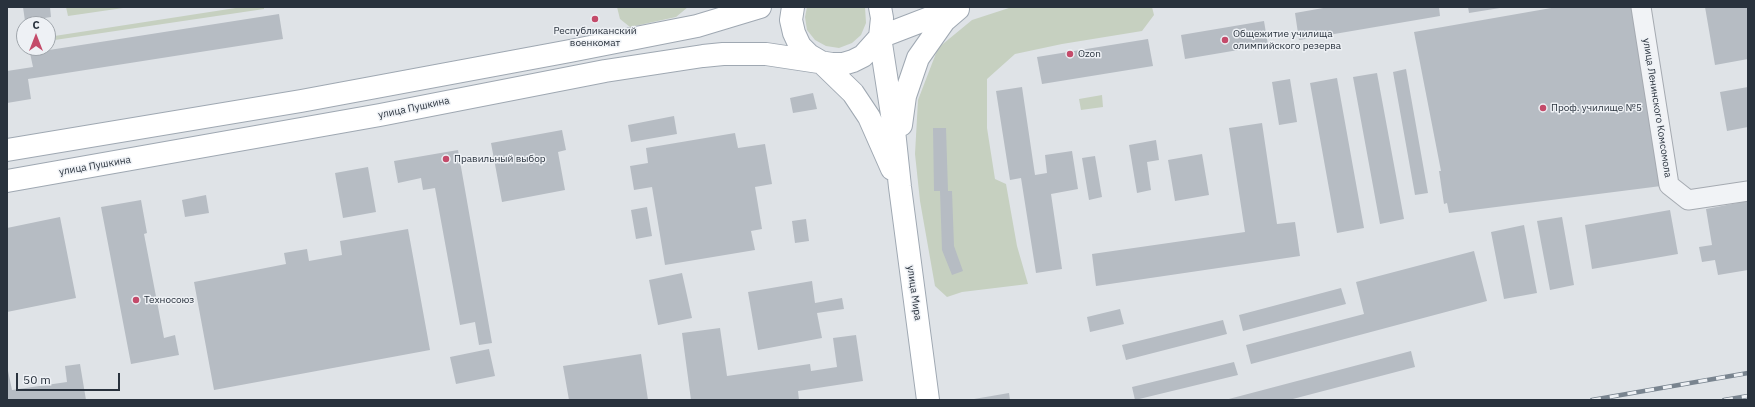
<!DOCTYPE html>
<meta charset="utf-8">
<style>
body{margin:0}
#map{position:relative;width:1755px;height:407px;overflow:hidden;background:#dfe3e7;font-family:"IBM Plex Sans",sans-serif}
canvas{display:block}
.frame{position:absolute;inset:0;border:8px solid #29323d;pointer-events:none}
.north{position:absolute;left:16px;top:16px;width:40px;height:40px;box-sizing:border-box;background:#eef1f5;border:1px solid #9fa5ab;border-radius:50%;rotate:0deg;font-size:11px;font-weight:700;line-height:16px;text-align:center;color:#29323d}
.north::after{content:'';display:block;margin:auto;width:14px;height:18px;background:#c44b6a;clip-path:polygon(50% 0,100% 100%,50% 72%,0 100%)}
.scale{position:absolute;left:16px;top:373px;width:104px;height:18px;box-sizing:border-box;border:2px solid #29323d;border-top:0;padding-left:5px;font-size:12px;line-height:14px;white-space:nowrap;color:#29323d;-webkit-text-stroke:3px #eef1f5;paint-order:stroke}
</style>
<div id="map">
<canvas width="1755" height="407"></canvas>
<div class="frame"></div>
<div class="north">С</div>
<div class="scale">50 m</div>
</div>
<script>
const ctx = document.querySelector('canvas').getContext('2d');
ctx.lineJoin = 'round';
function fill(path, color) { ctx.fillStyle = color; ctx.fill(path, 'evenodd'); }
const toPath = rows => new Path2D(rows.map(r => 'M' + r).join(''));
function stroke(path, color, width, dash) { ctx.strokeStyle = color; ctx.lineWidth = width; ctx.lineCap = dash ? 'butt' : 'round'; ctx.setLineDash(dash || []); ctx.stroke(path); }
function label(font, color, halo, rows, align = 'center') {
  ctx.font = font + ' "IBM Plex Sans",sans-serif'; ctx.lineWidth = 3; ctx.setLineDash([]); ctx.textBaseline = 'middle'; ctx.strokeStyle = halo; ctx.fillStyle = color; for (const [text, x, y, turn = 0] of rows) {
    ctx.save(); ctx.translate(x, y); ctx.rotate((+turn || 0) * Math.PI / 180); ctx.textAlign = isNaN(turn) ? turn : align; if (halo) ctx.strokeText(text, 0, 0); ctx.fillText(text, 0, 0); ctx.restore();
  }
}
const green = toPath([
 [66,7,130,7,68,16],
 [242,7,264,7,264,9,48,41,48,37],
 [617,7,688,7,676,17,630,27,620,19],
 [807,7,865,7,866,23,861,35,852,43,839,48,826,46,815,40,807,30,805,17],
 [1012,7,1152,7,1154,15,1142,31,1062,44,1015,54,987,79,987,128,995,179,1006,184,1017,246,1028,284,962,292,947,297,935,286,920,201,915,154,918,100,938,48,972,20],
 [1102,95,1103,107,1081,110,1079,99]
]);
const building = toPath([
 [23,7,50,7,51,17,25,21],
 [1329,7,1439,7,1440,16,1299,40,1295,13],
 [1468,7,1499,7,1500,8,1469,13],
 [1557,7,1641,7,1669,185,1449,213,1447,203,1444,204,1439,171,1441,171,1414,32],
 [1705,7,1747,7,1748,59,1715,65],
 [279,14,283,39,28,79,31,99,7,103,7,71,33,67,30,53],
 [1264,21,1268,45,1185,59,1181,35],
 [1148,39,1153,66,1042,84,1037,57],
 [1406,69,1428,193,1415,195,1393,72],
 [1377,73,1404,219,1380,224,1353,77],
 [1337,78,1364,228,1337,233,1310,83],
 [1290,79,1297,122,1279,125,1272,82],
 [1022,87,1035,175,1047,173,1045,155,1072,151,1078,189,1051,194,1062,269,1036,273,1021,178,1010,180,996,91],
 [1748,87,1748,127,1727,131,1720,92],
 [813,93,817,109,793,113,790,98],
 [674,116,677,134,631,142,628,125],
 [1262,123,1277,224,1295,222,1300,256,1096,286,1092,254,1245,232,1229,128],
 [933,128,946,128,948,191,952,191,954,246,963,271,952,275,942,250,940,191,934,191],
 [562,130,566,150,558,152,565,190,502,202,491,143],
 [735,133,738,148,765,144,772,184,755,187,762,229,751,231,755,250,665,265,652,187,634,190,630,166,648,163,646,148],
 [1156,140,1159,160,1147,162,1151,190,1137,193,1129,145],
 [458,150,492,343,479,345,475,322,460,325,435,188,423,190,421,178,398,183,394,161],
 [1202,154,1209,195,1175,201,1168,160],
 [1095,156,1102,197,1089,200,1082,158],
 [368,167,376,212,343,218,335,173],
 [206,195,209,213,185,217,182,200],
 [141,200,147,233,144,234,164,338,175,335,179,355,131,364,101,207],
 [1748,201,1748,270,1718,275,1715,260,1702,262,1699,247,1712,245,1706,209],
 [647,207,652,236,636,239,631,210],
 [1670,210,1678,254,1592,269,1585,225],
 [60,217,76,298,7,312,7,228],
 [1562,217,1574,285,1550,290,1537,221],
 [806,219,809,241,795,243,792,221],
 [1524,225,1537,293,1504,299,1491,232],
 [408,229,430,350,214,390,194,282,286,264,284,253,307,249,309,261,342,255,340,241],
 [1474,251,1487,301,1251,364,1246,345,1364,314,1356,282],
 [682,273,692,318,658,325,649,280],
 [812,281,815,303,842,298,844,309,817,313,822,338,758,350,748,292],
 [1341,288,1346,304,1243,331,1239,315],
 [1120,309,1124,324,1090,332,1087,317],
 [1223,320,1227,334,1126,360,1122,345],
 [720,328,727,376,810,364,811,371,837,367,833,338,856,335,863,381,798,391,799,400,691,400,682,333],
 [489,349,495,376,456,384,450,357],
 [1411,351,1415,367,1289,400,1225,400],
 [641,354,648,400,569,400,563,366],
 [1234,362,1238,375,1135,400,1132,387],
 [80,364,86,400,7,400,7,366,12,390,67,382,65,366],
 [1009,393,1010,400,974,400,974,399]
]);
const minor = toPath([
 [1641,7,1669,185,1688,200,1748,191]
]);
const major = toPath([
 [793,7,791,20,794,33,800,46,809,55,821,62,853,93,869,117,892,169],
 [880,7,882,18,880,37,893,121,900,187,928,400],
 [901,125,905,96,918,58,944,21,958,9],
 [7,150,301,101,570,51,697,26,760,7],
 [7,181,380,115,605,71,703,56,723,54,766,54,832,64,843,64,853,61,863,56,880,37,958,7]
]);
const rail = toPath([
 [1592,400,1748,373],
 [1724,400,1748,396]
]);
const markers = [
 [595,19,4,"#c44b6a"],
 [1225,40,4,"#c44b6a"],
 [1070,54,4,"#c44b6a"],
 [1543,108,4,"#c44b6a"],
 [446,159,4,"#c44b6a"],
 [136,300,4,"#c44b6a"]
];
const poiNames = [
 ["Республиканский",595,31,"center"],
 ["военкомат",595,43,"center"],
 ["Общежитие училища",1233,34],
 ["олимпийского резерва",1233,46],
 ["Ozon",1078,54],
 ["Проф. училище №5",1551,108],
 ["Правильный выбор",454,159],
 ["Техносоюз",144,300]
];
const streetNames = [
 ["улица Пушкина",414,108,-12],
 ["улица Ленинского Комсомола",1657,108,81],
 ["улица Пушкина",95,166,-10],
 ["улица Мира",914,293,82]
];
fill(green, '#c6d0c0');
fill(building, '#b6bcc3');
stroke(minor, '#a5aab1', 21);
stroke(major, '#9fa8b2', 24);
stroke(minor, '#f1f3f6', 19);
stroke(major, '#fff', 22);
stroke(rail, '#79848f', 4.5);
stroke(rail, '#eef1f5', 3, [9]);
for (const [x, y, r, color] of markers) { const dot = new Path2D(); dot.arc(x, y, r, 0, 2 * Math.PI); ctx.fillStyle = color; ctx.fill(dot); stroke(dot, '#eef1f5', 1.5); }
label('10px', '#29323d', '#eef1f5', poiNames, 'left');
label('10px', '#29323d', '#eef1f5', streetNames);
</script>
